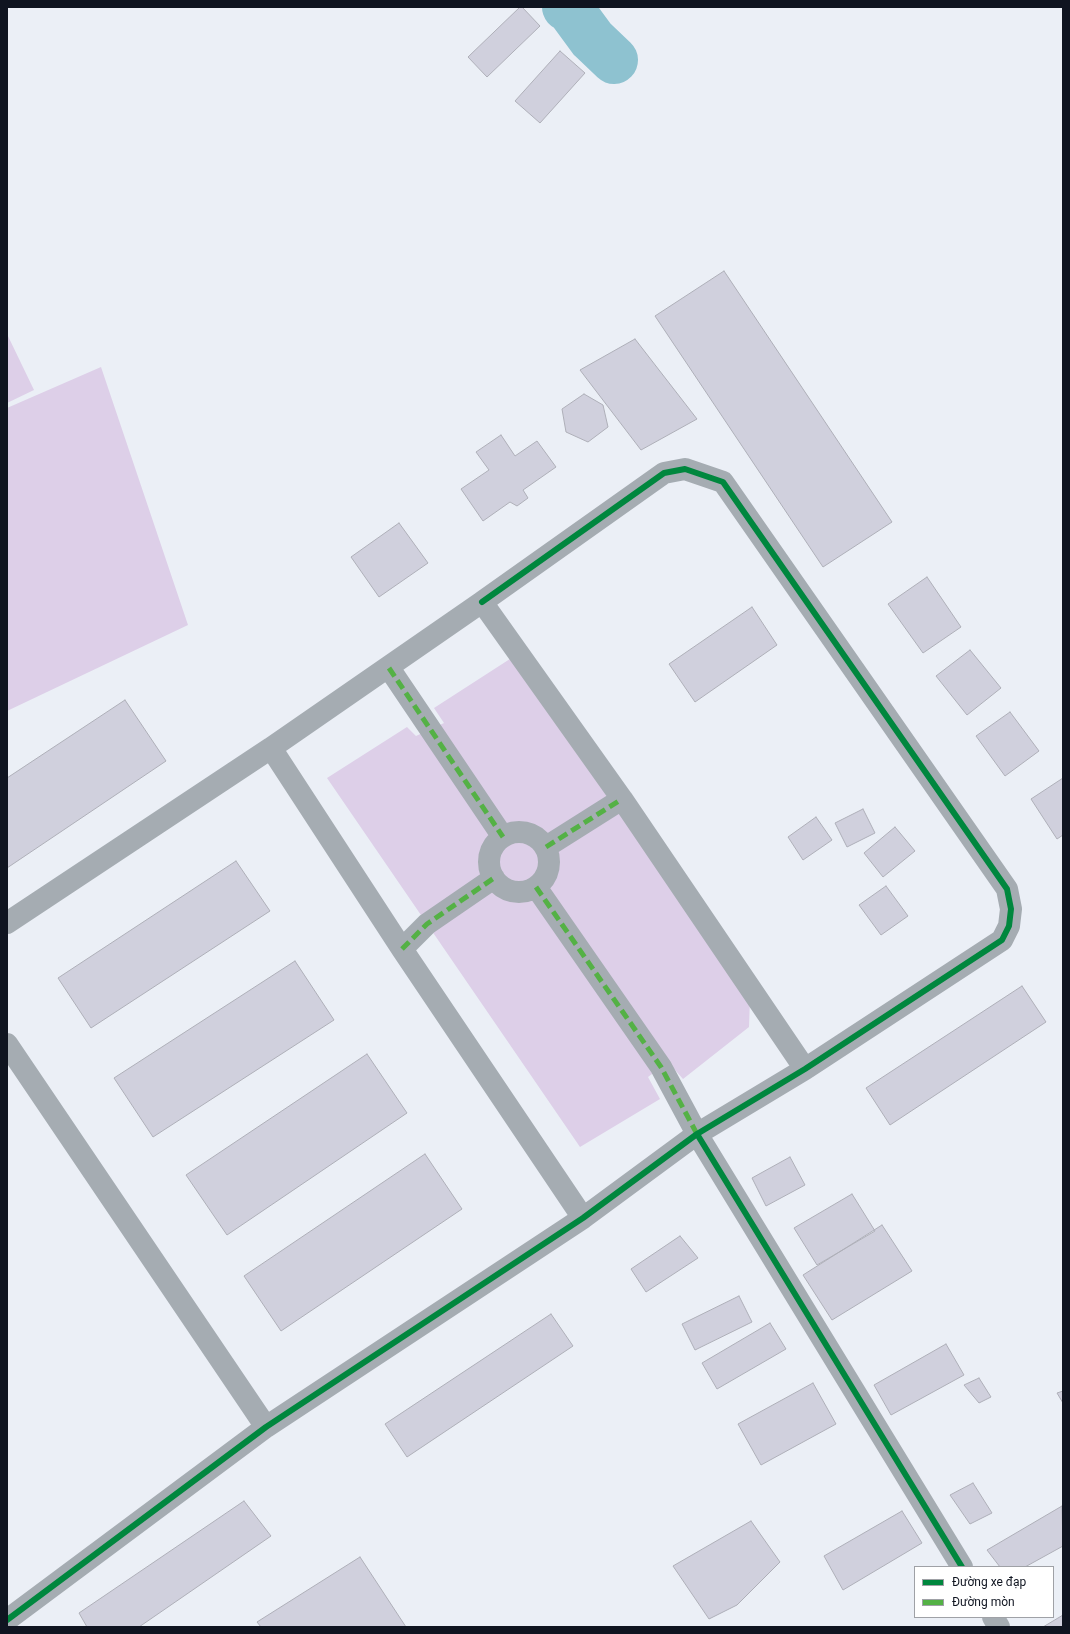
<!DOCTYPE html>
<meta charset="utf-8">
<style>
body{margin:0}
#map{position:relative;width:1070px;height:1634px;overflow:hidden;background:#ebeff6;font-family:Roboto,sans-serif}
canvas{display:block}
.frame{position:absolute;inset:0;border:8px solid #0f1420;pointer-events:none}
.legend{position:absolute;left:914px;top:1566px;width:140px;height:52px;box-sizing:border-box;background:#fff;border:1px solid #9fa1a6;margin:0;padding:5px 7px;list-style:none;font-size:12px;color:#0f1420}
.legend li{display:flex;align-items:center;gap:8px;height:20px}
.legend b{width:20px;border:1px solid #9fa1a6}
</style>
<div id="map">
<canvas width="1070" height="1634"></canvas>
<div class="frame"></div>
<ul class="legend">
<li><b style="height:5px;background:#00873e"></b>Đường xe đạp</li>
<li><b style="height:5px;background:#54b145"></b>Đường mòn</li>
</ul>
</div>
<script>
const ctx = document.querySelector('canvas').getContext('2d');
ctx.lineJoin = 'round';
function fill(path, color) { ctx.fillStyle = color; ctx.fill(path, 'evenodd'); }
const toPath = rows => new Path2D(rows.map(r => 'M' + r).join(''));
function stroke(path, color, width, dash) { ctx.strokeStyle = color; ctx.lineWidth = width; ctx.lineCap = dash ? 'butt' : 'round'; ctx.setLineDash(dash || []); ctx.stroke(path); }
const green = toPath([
 [7,334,34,390,7,403],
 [101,367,188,625,7,711,7,408],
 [513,657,750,998,749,1027,683,1079,668,1062,648,1077,660,1099,580,1147,327,778,407,727,416,736,444,723,434,708]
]);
const river = toPath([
 [566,7,570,9,592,39,614,60]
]);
const building = toPath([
 [520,7,522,7,540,26,487,77,468,57,520,7],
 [560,51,585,73,540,123,515,101,560,51],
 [724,271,892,522,823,567,655,316,724,271],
 [635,339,697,419,641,450,580,370,635,339],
 [584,394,603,405,608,427,588,442,566,432,562,409,584,394],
 [501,435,515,456,537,441,556,467,523,490,528,498,517,506,510,502,483,521,461,489,489,470,476,452,501,435],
 [399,523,428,563,379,597,351,557,399,523],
 [927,577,961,627,923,653,888,604,927,577],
 [752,607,777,645,695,702,669,664,752,607],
 [970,650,1001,688,967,715,936,676,970,650],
 [125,700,166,761,7,868,7,778,125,700],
 [1010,712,1039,751,1005,776,976,736,1010,712],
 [1063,778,1063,835,1057,839,1031,799,1063,778],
 [863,809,875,833,847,847,835,823,863,809],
 [816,817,832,840,803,860,788,837,816,817],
 [895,827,915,851,883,877,864,853,895,827],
 [236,861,270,911,91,1028,58,978,236,861],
 [886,886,908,916,881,935,859,905,886,886],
 [295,961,334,1020,153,1137,114,1078,295,961],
 [1022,986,1046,1022,890,1125,866,1088,1022,986],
 [367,1054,407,1113,227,1235,186,1175,367,1054],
 [425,1154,462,1209,281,1331,244,1276,425,1154],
 [790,1157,805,1185,766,1206,752,1178,790,1157],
 [852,1194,875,1231,817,1265,794,1228,852,1194],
 [882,1225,912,1271,832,1320,803,1275,882,1225],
 [680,1236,698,1258,646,1292,631,1269,680,1236],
 [739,1296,752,1322,695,1350,682,1324,739,1296],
 [551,1314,573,1346,407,1457,385,1424,551,1314],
 [770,1323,786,1349,717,1389,702,1363,770,1323],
 [946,1344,964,1375,891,1415,874,1385,946,1344],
 [979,1378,991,1397,979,1403,964,1385,979,1378],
 [813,1383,836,1424,761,1465,738,1424,813,1383],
 [1063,1391,1063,1403,1057,1393,1063,1391],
 [973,1483,992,1513,970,1524,950,1495,973,1483],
 [244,1501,271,1536,139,1627,87,1627,79,1613,244,1501],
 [1062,1506,1063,1546,1025,1567,1000,1567,987,1550,1062,1506],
 [902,1511,922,1543,843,1590,824,1556,902,1511],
 [751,1521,780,1562,737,1605,709,1619,673,1566,751,1521],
 [360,1557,406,1627,261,1627,257,1622,360,1557],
 [1063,1615,1063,1627,1043,1627,1063,1615]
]);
const minor = toPath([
 [482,602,664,473,685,469,723,482,1007,889,1011,909,1009,926,1002,940,805,1069,697,1134,661,1067,536,887],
 [389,668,503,837],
 [271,748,482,602,622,799,805,1069],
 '489 862a30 30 0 1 1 60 0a30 30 0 1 1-60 0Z',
 [546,847,622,799],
 [7,923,271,748,402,949,583,1218],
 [402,949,427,924,494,878],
 [7,1044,266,1427],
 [993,1617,999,1627],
 [7,1620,266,1427,583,1218,697,1134,962,1567]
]);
const quiet = toPath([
 [389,668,503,837],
 [546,847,622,799],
 [536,887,661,1067,697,1134],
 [402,949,427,924,494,878]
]);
const cycleway = toPath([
 [482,602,664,473,685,469,723,482,1007,889,1011,909,1009,926,1002,940,805,1069,697,1134],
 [7,1620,266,1427,583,1218,697,1134,962,1567]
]);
fill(green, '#ddcfe8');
stroke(river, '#8ec2d0', 48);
fill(building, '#d0d0dd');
stroke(building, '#aeafb8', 1);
stroke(minor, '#a5acb2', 22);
stroke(quiet, '#54b145', 5, [10, 5]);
stroke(cycleway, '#00873e', 6);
</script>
